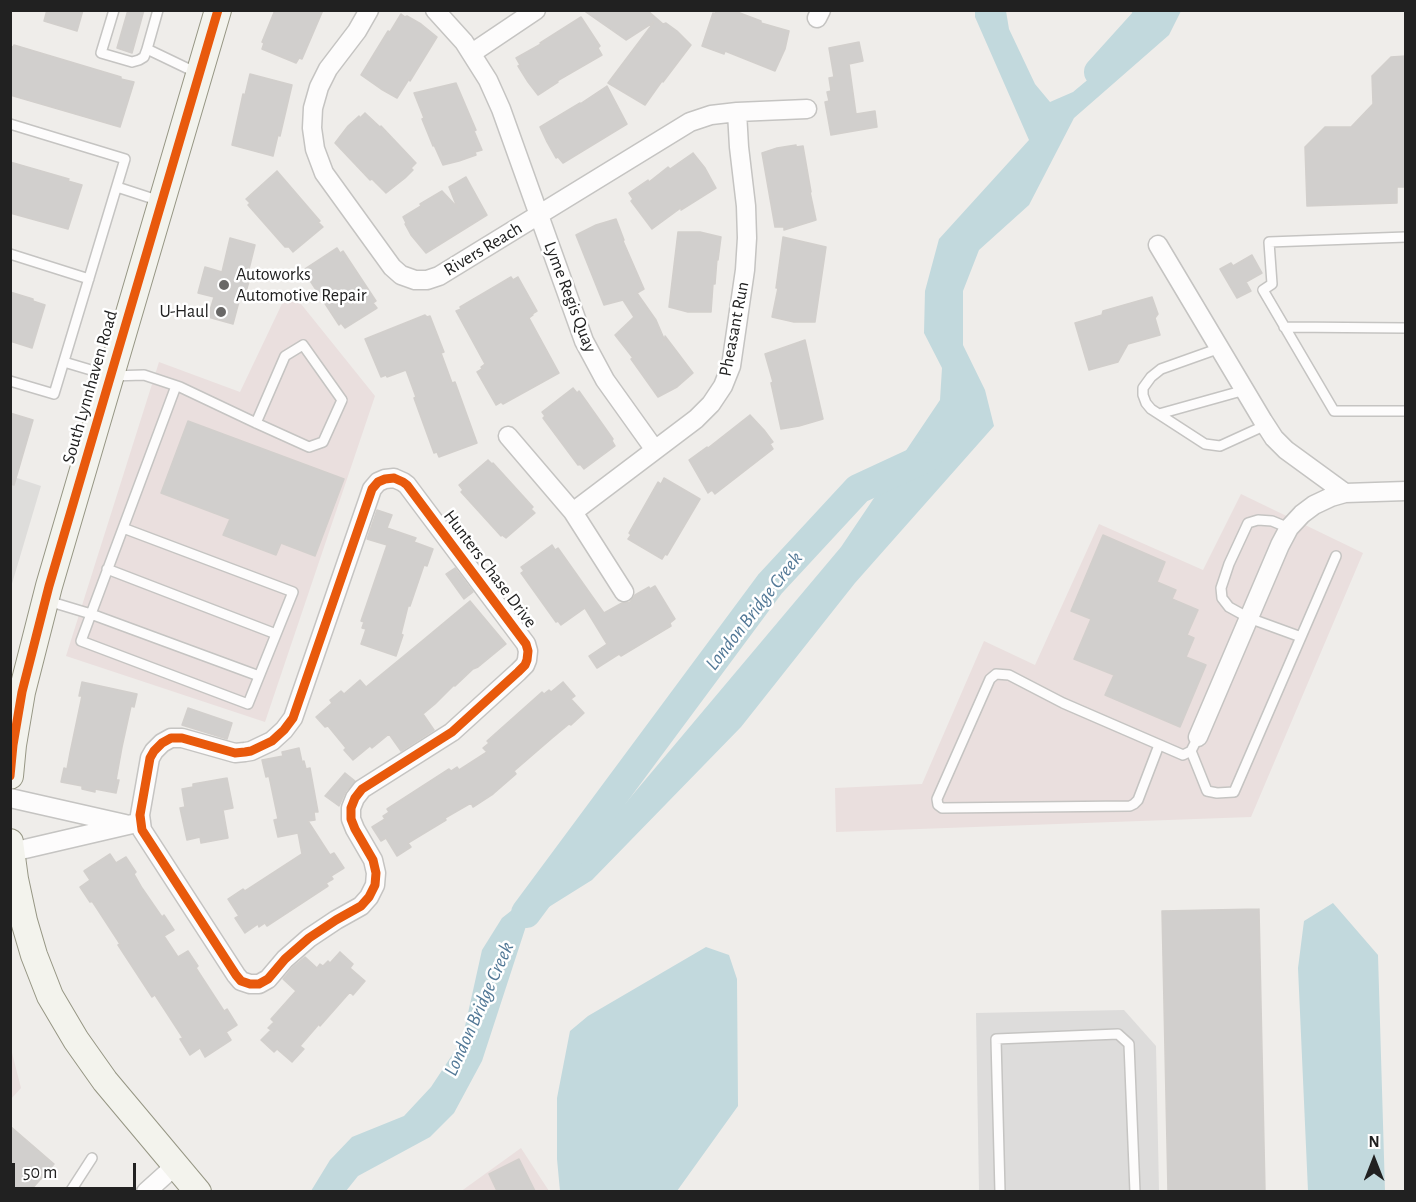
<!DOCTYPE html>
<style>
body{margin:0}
#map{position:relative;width:1416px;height:1202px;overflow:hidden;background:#efedea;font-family:"Alegreya Sans",sans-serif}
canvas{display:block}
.frame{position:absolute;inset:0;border:12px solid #212121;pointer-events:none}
.north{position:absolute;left:1344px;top:1130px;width:60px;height:60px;-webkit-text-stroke:4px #fff;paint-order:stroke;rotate:0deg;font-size:16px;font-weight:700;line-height:24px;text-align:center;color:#212121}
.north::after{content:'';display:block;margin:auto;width:21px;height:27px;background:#212121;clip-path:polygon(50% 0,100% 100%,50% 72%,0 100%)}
.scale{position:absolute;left:12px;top:1163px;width:124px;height:27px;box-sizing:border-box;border:3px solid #212121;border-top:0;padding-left:8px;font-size:18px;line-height:21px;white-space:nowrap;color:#212121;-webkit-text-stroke:4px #fff;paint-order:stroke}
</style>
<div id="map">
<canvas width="1416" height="1202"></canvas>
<div class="frame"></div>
<div class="north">N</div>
<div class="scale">50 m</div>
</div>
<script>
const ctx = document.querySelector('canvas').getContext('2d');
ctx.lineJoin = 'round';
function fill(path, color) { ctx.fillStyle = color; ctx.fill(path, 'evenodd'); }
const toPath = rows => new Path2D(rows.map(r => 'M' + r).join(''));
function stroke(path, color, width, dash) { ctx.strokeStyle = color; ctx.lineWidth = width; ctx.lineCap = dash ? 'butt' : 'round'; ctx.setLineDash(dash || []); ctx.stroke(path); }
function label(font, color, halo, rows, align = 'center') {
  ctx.font = font + ' "Alegreya Sans",sans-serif'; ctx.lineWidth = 5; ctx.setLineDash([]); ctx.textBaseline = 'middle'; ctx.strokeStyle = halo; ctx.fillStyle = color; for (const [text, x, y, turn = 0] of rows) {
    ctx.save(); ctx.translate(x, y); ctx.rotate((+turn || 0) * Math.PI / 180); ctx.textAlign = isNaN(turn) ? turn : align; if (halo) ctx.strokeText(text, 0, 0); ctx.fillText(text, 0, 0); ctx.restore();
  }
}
const residential = toPath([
 [11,476,41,486,11,587]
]);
const commercial = toPath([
 [289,289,375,396,265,722,66,656,159,362,240,392],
 [1241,494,1363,553,1251,817,836,832,835,788,922,784,984,641,1035,665,1099,524,1203,570],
 [11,1049,21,1088,11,1099,10,1099],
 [521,1148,549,1191,460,1192]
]);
const religious = toPath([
 [1124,1010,1156,1046,1159,1191,979,1191,976,1013]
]);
const water = toPath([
 [975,11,1006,11,1009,29,1035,84,1050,102,1073,92,1097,72,1135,32,1137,19,1131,11,1181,11,1169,35,1074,118,1029,205,979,250,963,291,963,345,985,390,994,426,855,583,741,727,592,880,528,920,482,1061,454,1113,430,1137,358,1176,346,1191,311,1191,330,1160,352,1137,404,1116,431,1087,462,1040,482,950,502,918,582,855,841,547,940,400,942,368,924,333,925,291,939,239,1029,140,975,17],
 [1333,903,1378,955,1385,1191,1308,1191,1298,968,1304,921],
 [706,947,729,955,737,979,738,1106,677,1191,560,1191,557,1159,557,1098,570,1031,588,1016]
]);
const river = toPath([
 [1099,72,1155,10],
 [526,913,770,584,858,489,927,457]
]);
const building = toPath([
 [47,10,83,10,77,31,44,21,47,10],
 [128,10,144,10,132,53,117,48,128,10],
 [275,10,323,10,302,59,299,58,296,63,262,49,264,43,262,42,275,10],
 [583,10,647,10,663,24,666,23,677,31,691,45,663,82,662,81,645,105,608,83,654,22,626,40,583,10],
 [716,10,732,10,761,21,761,23,789,31,785,49,775,71,725,51,724,54,702,46,713,13,715,14,716,10],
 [401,14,405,17,407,16,421,24,437,37,410,81,409,79,397,98,381,89,361,75,388,31,390,32,401,14],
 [581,17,600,46,598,48,602,55,557,81,558,82,538,95,528,82,518,66,520,65,516,58,541,44,540,43,581,17],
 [859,42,863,61,849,64,856,114,875,111,877,127,831,135,825,102,829,101,827,92,831,91,829,78,834,77,829,48,859,42],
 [14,45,121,77,121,79,134,82,120,127,10,95,10,46,13,47,14,45],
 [1406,56,1406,187,1397,187,1397,203,1307,206,1305,147,1325,127,1351,127,1373,104,1372,76,1391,57,1406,56],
 [250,74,292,85,280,136,278,135,273,156,232,145,243,94,245,95,250,74],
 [456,83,476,130,474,131,482,150,475,152,476,155,459,161,443,165,434,145,433,146,422,119,424,118,414,93,456,83],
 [607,86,627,124,563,163,558,157,556,158,547,142,540,127,580,103,580,104,607,86],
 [365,113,380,127,381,126,416,163,411,168,413,170,405,178,386,193,372,179,370,180,335,143,348,126,359,116,360,118,365,113],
 [796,145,796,147,803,146,811,192,810,192,816,220,784,230,784,227,775,227,762,153,777,148,796,145],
 [693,153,705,168,716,188,681,210,682,207,652,229,631,201,633,199,629,193,648,180,649,182,668,167,670,169,693,153],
 [10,162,69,179,68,181,82,185,68,229,10,213,10,162],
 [277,171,320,221,318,222,323,227,293,252,289,247,285,247,248,205,250,203,246,199,277,171],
 [466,177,487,215,426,253,411,235,405,224,406,223,403,217,421,206,420,204,442,191,457,207,449,187,466,177],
 [616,219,624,240,623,241,644,289,637,293,656,320,665,341,665,336,693,373,677,387,658,397,631,359,633,358,615,335,634,317,623,300,604,305,576,235,596,225,616,219],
 [678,232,700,232,721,237,718,260,717,259,715,284,713,284,711,312,688,312,669,307,678,232],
 [783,237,826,247,815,322,794,322,772,317,778,288,776,288,783,237],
 [230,238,255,245,247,277,250,278,245,295,241,294,233,324,208,317,214,297,198,293,205,267,222,272,230,238],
 [337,248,340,253,343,251,376,301,373,303,377,308,345,328,341,323,339,325,307,276,309,274,305,269,337,248],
 [1252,255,1262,273,1246,282,1251,291,1237,298,1220,269,1231,263,1233,266,1252,255],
 [511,277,513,280,518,277,537,311,532,314,533,315,529,318,559,373,503,404,501,402,496,405,477,372,482,369,481,367,485,364,456,311,461,309,460,307,511,277],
 [10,292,33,299,33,301,45,305,32,348,10,341,10,292],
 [1152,297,1158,314,1155,318,1160,335,1128,344,1118,362,1089,370,1075,323,1102,315,1103,311,1152,297],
 [425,315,427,317,430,316,444,352,441,353,452,383,455,382,477,443,439,457,437,452,434,453,414,398,416,397,406,370,387,377,386,375,381,377,365,339,425,315],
 [805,340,823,419,799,426,781,429,771,383,773,382,765,354,805,340],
 [573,388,577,393,579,391,613,439,612,441,615,446,584,469,580,464,578,465,543,418,545,416,542,412,573,388],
 [10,413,33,420,14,485,10,484,10,413],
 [750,415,764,430,773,442,770,444,773,449,715,494,712,490,708,493,689,460,707,447,708,448,750,415],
 [188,421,344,479,315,556,281,543,276,555,223,535,230,519,161,493,188,421],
 [488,460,492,464,493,463,533,507,531,509,535,513,506,538,502,535,501,536,461,492,463,490,459,485,488,460],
 [664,478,700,499,667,555,665,554,662,559,628,539,631,535,629,533,658,482,661,484,664,478],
 [377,510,392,515,387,528,416,538,414,542,433,549,427,566,424,565,410,606,408,606,401,634,403,635,396,656,361,644,366,629,362,628,364,622,361,621,387,545,367,539,377,510],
 [1103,535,1165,562,1157,582,1176,590,1172,599,1198,610,1187,635,1194,638,1186,657,1206,665,1180,727,1105,695,1114,675,1074,659,1091,619,1071,611,1103,535],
 [552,545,555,550,558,548,604,613,622,603,630,602,635,595,649,587,650,589,655,586,675,619,670,623,671,626,621,656,619,654,597,668,589,656,607,644,585,608,561,625,558,621,556,622,521,573,524,571,521,567,552,545],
 [455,568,473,592,464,599,446,574,455,568],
 [470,601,506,644,478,667,473,669,455,686,454,685,435,704,423,714,434,730,401,751,389,734,372,748,370,746,353,760,344,750,346,748,328,726,325,727,316,717,332,703,330,700,341,691,344,694,360,680,366,687,422,641,470,601],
 [82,682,137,694,134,707,131,706,122,747,116,780,119,780,116,793,95,789,95,792,82,789,82,786,61,782,64,768,67,769,70,753,82,696,79,696,82,682],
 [563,682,575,696,571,699,584,713,571,725,569,724,551,739,514,771,516,774,493,794,473,807,471,803,445,818,446,820,408,843,411,847,397,856,386,838,381,841,372,827,385,819,383,816,389,812,387,809,449,769,451,771,457,767,459,770,487,752,483,748,489,743,487,741,542,692,544,694,549,690,551,692,563,682],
 [188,708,232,723,227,739,182,725,188,708],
 [299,748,302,762,304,761,306,769,310,768,318,812,314,812,315,820,308,821,330,855,334,853,344,868,331,876,333,879,326,883,328,886,267,926,265,923,259,927,258,924,245,933,235,918,239,916,228,899,243,889,245,891,302,854,298,833,278,837,274,820,278,819,269,776,266,777,262,760,283,756,282,752,299,748],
 [345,773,355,781,346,791,339,806,325,796,345,773],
 [227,778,233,808,223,810,228,838,201,843,200,837,187,840,180,808,185,807,182,789,193,787,193,784,227,778],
 [110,854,116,863,126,857,136,872,134,874,142,888,162,917,164,915,174,930,164,936,178,957,188,951,198,966,196,968,224,1011,227,1009,237,1025,226,1032,231,1040,205,1057,200,1048,190,1055,180,1039,183,1038,155,995,152,997,118,945,120,944,92,901,90,902,80,887,90,880,84,871,110,854],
 [1259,909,1265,1191,1168,1191,1162,911,1259,909],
 [340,952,353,964,350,968,365,981,353,995,350,992,320,1026,319,1024,300,1046,304,1049,292,1062,277,1049,274,1052,261,1040,271,1030,268,1028,274,1022,271,1019,296,991,283,979,293,967,305,957,317,968,320,964,323,966,328,961,330,963,340,952],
 [10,1126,54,1164,30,1191,10,1191,10,1126],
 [519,1159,535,1191,497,1191,489,1174,519,1159]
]);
const lane = toPath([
 [114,10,101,53,132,62,139,60,144,57,147,49],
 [158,10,147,49,197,73],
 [10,124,125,159,54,394,10,381],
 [117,187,160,201],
 [1406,237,1269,242,1272,284,1263,290,1334,411,1406,411],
 [10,254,89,279],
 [1284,327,1406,328],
 [1220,348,1161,369,1151,377,1143,388,1143,395,1146,403,1151,409,1205,444,1220,446,1266,425],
 [64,362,111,376,144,375,180,387,256,423,309,447,323,442,342,400,303,345,285,356,256,423],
 [1159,414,1245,390],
 [123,528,293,592,248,704,81,641,91,614,259,676],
 [1289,528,1272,521,1258,520,1248,523,1229,564,1221,588,1222,598,1229,607,1249,618,1301,637],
 [107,569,276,634],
 [48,601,91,614,176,386],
 [1159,745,1138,800,1134,804,1130,806,942,808,938,805,937,799,990,679,996,674,1009,675,1063,703,1183,755,1191,751,1198,737],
 [1191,751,1207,791,1217,793,1234,792,1336,556],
 [70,1192,92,1158],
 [1000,1192,996,1039,1118,1034,1129,1044,1135,1192]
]);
const street = toPath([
 [369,10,357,31,328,69,319,87,313,108,312,128,315,149,324,173,392,267,401,275,415,280,427,280,439,276,690,122,711,115,737,112,807,109],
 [435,10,464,42,488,80,501,109,584,341,605,380,655,450],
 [817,18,821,10],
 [472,53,536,10],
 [1158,245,1263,421,1274,438,1286,450,1345,493],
 [508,436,573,512,624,592],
 [394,478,403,482,407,485,526,644,528,651,527,660,525,665,518,672,452,732,362,789,355,798,351,808,351,819,355,829,373,860,376,873,375,885,369,897,361,906,336,920,309,938,285,959,268,979,259,984,250,984,241,981,236,975,142,830,140,815,150,758,154,751,162,743,171,738,182,738,235,753,245,752,251,751,272,741,284,730,293,718,372,489,378,482,385,479,394,478],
 [573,512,696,419,711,404,723,386,731,366,745,270,747,238,746,206,739,147,737,112],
 [1198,737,1280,545,1289,528,1302,514,1314,505,1331,497,1345,493,1406,491],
 [10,798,125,824],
 [12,852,141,822],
 [146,1192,176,1165]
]);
const secondary = toPath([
 [10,776,13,745,22,692,49,586,218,10],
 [10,842,15,879,24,921,34,955,50,996,76,1040,105,1081,198,1192]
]);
const cycleway = toPath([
 [394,478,403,482,407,485,526,644,528,651,527,660,525,665,518,672,452,732,362,789,355,798,351,808,351,819,355,829,373,860,376,873,375,885,369,897,361,906,336,920,309,938,285,959,268,979,259,984,250,984,241,981,236,975,142,830,140,815,150,758,154,751,162,743,171,738,182,738,235,753,245,752,251,751,272,741,284,730,293,718,372,489,378,482,385,479,394,478],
 [10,776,13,745,22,692,49,586,218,10]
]);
const markers = [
 [224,285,6,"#696867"],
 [221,312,6,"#696867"]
];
const streetNames = [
 ["Rivers Reach",483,249,-31],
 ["Lyme Regis Quay",570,297,69],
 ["Pheasant Run",734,329,-79],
 ["South Lynnhaven Road",90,387,-74],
 ["Hunters Chase Drive",490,569,53]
];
const poiNames = [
 ["Autoworks",236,275],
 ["Automotive Repair",236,296],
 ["U-Haul",209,312,"right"]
];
const waterNames = [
 ["London Bridge Creek",754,611,-52],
 ["London Bridge Creek",479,1009,-66]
];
fill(residential, '#dedddb');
fill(commercial, '#eadfde');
fill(religious, '#dddcdb');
fill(water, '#c2d9dd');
stroke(river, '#c2d9dd', 30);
fill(building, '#d1cfcd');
stroke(building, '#d2cfcc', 1.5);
stroke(lane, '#c5c4c2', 12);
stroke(street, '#c5c4c2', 21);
stroke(secondary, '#969684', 28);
stroke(lane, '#fdfcfc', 9);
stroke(street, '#fdfcfc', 18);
stroke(secondary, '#f3f3ed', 26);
stroke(cycleway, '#e8590c', 9);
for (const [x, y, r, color] of markers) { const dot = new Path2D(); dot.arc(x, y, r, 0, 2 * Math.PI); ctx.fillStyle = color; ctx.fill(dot); stroke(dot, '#fff', 2); }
label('18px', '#212121', '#fff', streetNames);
label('18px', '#212121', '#fff', poiNames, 'left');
label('italic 20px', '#527896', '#fff', waterNames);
</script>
